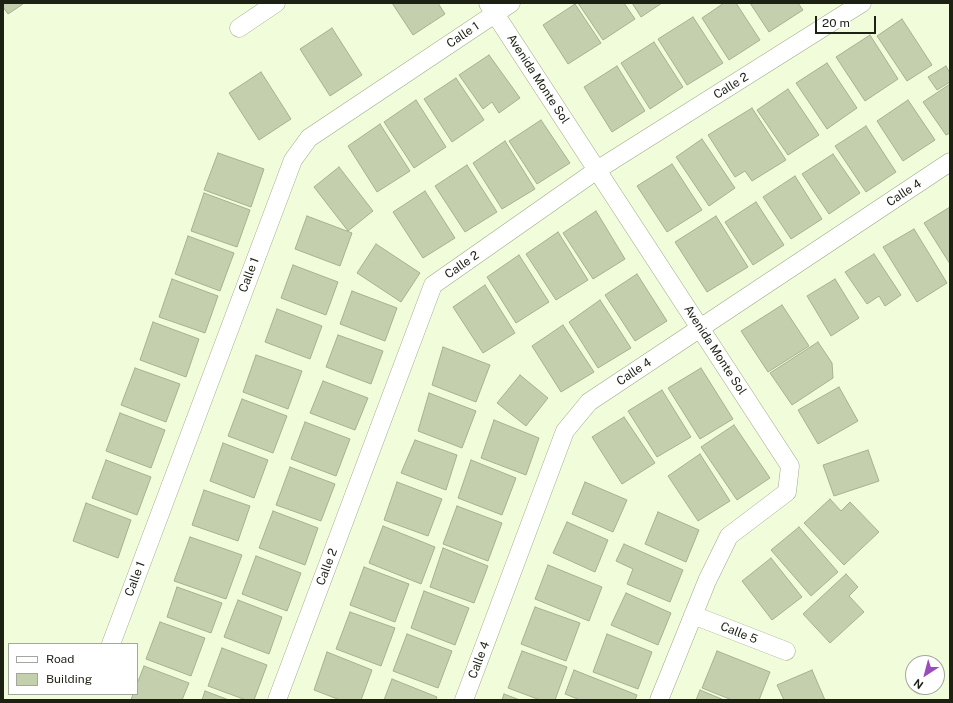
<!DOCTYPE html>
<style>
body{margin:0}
#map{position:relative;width:953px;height:703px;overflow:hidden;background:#f0fcda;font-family:"Public Sans",sans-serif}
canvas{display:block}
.frame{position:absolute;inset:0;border:4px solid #1c2114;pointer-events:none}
.legend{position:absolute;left:8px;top:643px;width:130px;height:52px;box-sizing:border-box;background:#fff;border:1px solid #a4a6a1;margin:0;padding:5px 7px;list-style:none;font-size:12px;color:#1c2114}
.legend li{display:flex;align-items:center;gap:8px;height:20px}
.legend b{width:20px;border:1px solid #a4a6a1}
.north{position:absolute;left:905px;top:655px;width:40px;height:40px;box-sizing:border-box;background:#fff;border:1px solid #a4a6a1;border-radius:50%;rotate:216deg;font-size:11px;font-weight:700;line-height:16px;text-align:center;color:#1c2114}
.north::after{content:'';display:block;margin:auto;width:14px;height:18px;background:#9a4cbd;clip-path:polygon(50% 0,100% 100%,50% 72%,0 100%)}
.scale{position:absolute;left:815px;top:16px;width:61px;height:18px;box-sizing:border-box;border:2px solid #1c2114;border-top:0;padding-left:5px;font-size:12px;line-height:14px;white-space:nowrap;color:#1c2114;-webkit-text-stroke:3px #fff;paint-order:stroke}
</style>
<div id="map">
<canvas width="953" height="703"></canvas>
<div class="frame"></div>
<ul class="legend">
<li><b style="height:5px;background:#fff"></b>Road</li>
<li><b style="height:11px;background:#c4cfae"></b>Building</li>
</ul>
<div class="north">N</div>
<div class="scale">20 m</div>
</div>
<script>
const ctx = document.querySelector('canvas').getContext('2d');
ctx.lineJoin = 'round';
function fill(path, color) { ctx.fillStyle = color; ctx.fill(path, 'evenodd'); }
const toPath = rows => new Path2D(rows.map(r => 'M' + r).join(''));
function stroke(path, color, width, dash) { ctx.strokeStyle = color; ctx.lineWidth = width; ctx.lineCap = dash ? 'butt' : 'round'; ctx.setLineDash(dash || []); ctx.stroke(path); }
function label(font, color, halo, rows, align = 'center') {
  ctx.font = font + ' "Public Sans",sans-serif'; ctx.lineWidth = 3; ctx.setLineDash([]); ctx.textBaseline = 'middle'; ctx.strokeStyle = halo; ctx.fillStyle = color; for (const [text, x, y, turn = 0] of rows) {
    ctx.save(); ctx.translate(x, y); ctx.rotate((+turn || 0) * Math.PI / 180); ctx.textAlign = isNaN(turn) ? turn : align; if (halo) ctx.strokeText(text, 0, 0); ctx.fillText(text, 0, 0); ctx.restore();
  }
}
const building = toPath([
 [3,3,23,3,23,4,8,14,3,7,3,3],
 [392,3,438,3,445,14,413,35,392,3],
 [578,3,624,3,635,19,603,40,578,3],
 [632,3,662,3,641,17,632,3],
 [724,3,736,3,760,40,729,60,702,18,724,3],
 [750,3,798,3,803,10,769,32,750,3],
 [575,4,601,43,568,64,543,25,575,4],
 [693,17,723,63,687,85,658,39,693,17],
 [902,19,932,65,907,81,877,36,902,19],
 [332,28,362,75,330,96,300,49,332,28],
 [870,35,898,79,865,101,836,57,870,35],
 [654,42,683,87,650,109,621,63,654,42],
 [489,55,520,98,499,113,492,102,483,109,459,75,489,55],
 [827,63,857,108,827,129,796,83,827,63],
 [617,66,645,111,612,132,584,87,617,66],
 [946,66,950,73,950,82,937,90,928,77,946,66],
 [261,72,291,119,259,140,229,93,261,72],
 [456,78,484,120,452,142,424,99,456,78],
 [950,84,950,133,946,135,923,102,950,84],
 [788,89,819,135,788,155,757,110,788,89],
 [416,100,446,147,414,168,384,122,416,100],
 [908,100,935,140,903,161,877,121,908,100],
 [752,108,786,160,752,181,745,171,735,177,708,135,752,108],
 [541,120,570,163,537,184,509,141,541,120],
 [380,124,410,171,377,192,348,146,380,124],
 [866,126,896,172,866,192,835,146,866,126],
 [702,139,735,188,709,206,676,157,702,139],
 [505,141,535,189,502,209,473,163,505,141],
 [218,153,264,169,251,207,204,190,218,153],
 [833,154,860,193,829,214,802,174,833,154],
 [672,164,702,210,667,232,637,186,672,164],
 [467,165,497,212,465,232,435,186,467,165],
 [339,167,373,211,348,231,314,187,339,167],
 [795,176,822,219,791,239,763,197,795,176],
 [425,191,455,238,423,258,393,212,425,191],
 [204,193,250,210,237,247,191,231,204,193],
 [756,202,784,245,753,265,725,222,756,202],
 [950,207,950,264,924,223,950,207],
 [596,211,625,259,593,279,563,233,596,211],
 [307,216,352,233,340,266,295,249,307,216],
 [716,216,748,267,707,292,675,242,716,216],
 [914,229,947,283,917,302,883,247,914,229],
 [558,232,588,280,556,300,526,254,558,232],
 [188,236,234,253,220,291,175,274,188,236],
 [376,244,420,273,401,302,357,273,376,244],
 [874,254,901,295,885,306,879,296,867,304,845,272,874,254],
 [519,255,549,302,516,323,487,277,519,255],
 [293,265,338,282,326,315,281,298,293,265],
 [637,274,667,321,635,341,605,295,637,274],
 [172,279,218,296,205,333,159,317,172,279],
 [835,279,859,318,831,336,807,296,835,279],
 [485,285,515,333,483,353,453,307,485,285],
 [352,291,397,308,385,341,340,324,352,291],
 [600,300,631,348,598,368,569,322,600,300],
 [782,305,809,346,768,372,741,331,782,305],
 [277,309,322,326,310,359,265,342,277,309],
 [153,322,199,339,186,377,140,360,153,322],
 [563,325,594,372,561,392,532,346,563,325],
 [338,335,383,351,371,384,326,367,338,335],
 [818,342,832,363,833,378,792,405,770,373,818,342],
 [443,347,490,365,476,402,432,385,443,347],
 [256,355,302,371,288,409,243,392,256,355],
 [135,368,180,384,166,422,121,405,135,368],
 [701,368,733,419,700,439,668,388,701,368],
 [520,375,548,398,526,426,497,403,520,375],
 [323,381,368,398,355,430,310,413,323,381],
 [839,387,858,421,818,444,798,410,839,387],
 [662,390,691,437,657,457,628,411,662,390],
 [429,393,476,411,462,448,418,431,429,393],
 [242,399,287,416,273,453,228,436,242,399],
 [120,413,165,430,151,468,106,451,120,413],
 [624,417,655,463,622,484,592,437,624,417],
 [494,420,539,438,526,475,481,458,494,420],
 [305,422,350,439,336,476,291,459,305,422],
 [734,425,770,478,737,500,701,447,734,425],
 [415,440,457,455,446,490,401,473,415,440],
 [223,443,268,460,254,498,210,481,223,443],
 [868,450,879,481,834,496,823,465,868,450],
 [700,454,730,501,698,521,668,476,700,454],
 [106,460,151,477,137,515,92,498,106,460],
 [471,460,516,478,502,515,458,498,471,460],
 [290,467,335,484,321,521,276,505,290,467],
 [397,482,442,499,428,536,384,520,397,482],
 [585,482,627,500,613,532,572,514,585,482],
 [204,490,250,506,238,541,192,525,204,490],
 [830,499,841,511,850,502,879,532,844,565,804,523,830,499],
 [86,503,131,520,118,558,73,541,86,503],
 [457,506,502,523,488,561,443,544,457,506],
 [273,511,318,528,305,565,259,548,273,511],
 [658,512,699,530,686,562,645,544,658,512],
 [567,522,608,540,595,572,553,553,567,522],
 [383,526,435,547,421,584,369,563,383,526],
 [799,527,838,572,811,596,771,550,799,527],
 [190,537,242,555,226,599,174,581,190,537],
 [624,544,683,570,670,602,627,584,633,569,616,561,624,544],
 [443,548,488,566,474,603,430,587,443,548],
 [256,556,301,573,287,611,242,594,256,556],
 [771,558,802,597,772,620,742,581,771,558],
 [548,565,602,587,589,621,535,599,548,565],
 [364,567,409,584,395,622,350,605,364,567],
 [846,574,858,587,849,596,864,612,830,643,803,614,846,574],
 [177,587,222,603,211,633,167,617,177,587],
 [424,591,469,608,455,645,411,628,424,591],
 [626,593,671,613,658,645,611,625,626,593],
 [238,600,282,617,269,654,224,637,238,600],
 [535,607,580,623,566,661,521,644,535,607],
 [350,612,395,628,381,666,336,649,350,612],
 [160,622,205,638,191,676,146,659,160,622],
 [407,634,452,651,438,688,393,671,407,634],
 [607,634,652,652,638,689,593,672,607,634],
 [222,648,267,665,254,700,246,700,208,686,222,648],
 [522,651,567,667,555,700,540,700,508,688,522,651],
 [717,651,770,672,759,700,732,700,702,688,717,651],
 [327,652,372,670,361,700,340,700,314,690,327,652],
 [144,666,189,683,182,700,131,700,133,694,137,694,137,684,144,666],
 [574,670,637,695,635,700,580,700,565,694,574,670],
 [812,670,825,700,784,700,777,685,812,670],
 [392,679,437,697,436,700,384,700,392,679],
 [700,690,724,700,696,700,700,690],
 [205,691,229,700,202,700,205,691],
 [504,694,520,700,502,700,504,694]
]);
const minor = toPath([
 [488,3,790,466,787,492,729,536,707,581,659,700],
 [239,28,276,3],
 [693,615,786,651],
 [111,644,293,160,309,138,511,3],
 [277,700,433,285,597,170,862,3],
 [464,700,565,431,589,402,950,162]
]);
const streetNames = [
 ["Calle 1",463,35,-34],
 ["Avenida Monte Sol",538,79,57],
 ["Calle 2",731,86,-32],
 ["Calle 4",904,193,-33],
 ["Calle 2",462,265,-35],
 ["Calle 1",249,275,-69],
 ["Avenida Monte Sol",715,350,57],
 ["Calle 4",634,372,-34],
 ["Calle 2",327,567,-69],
 ["Calle 1",135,579,-69],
 ["Calle 5",739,633,22],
 ["Calle 4",479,660,-69]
];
fill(building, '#c4cfae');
stroke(building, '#a6b190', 1);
stroke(minor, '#9ea989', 19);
stroke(minor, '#fff', 18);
label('12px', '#1c2114', '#fff', streetNames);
</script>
